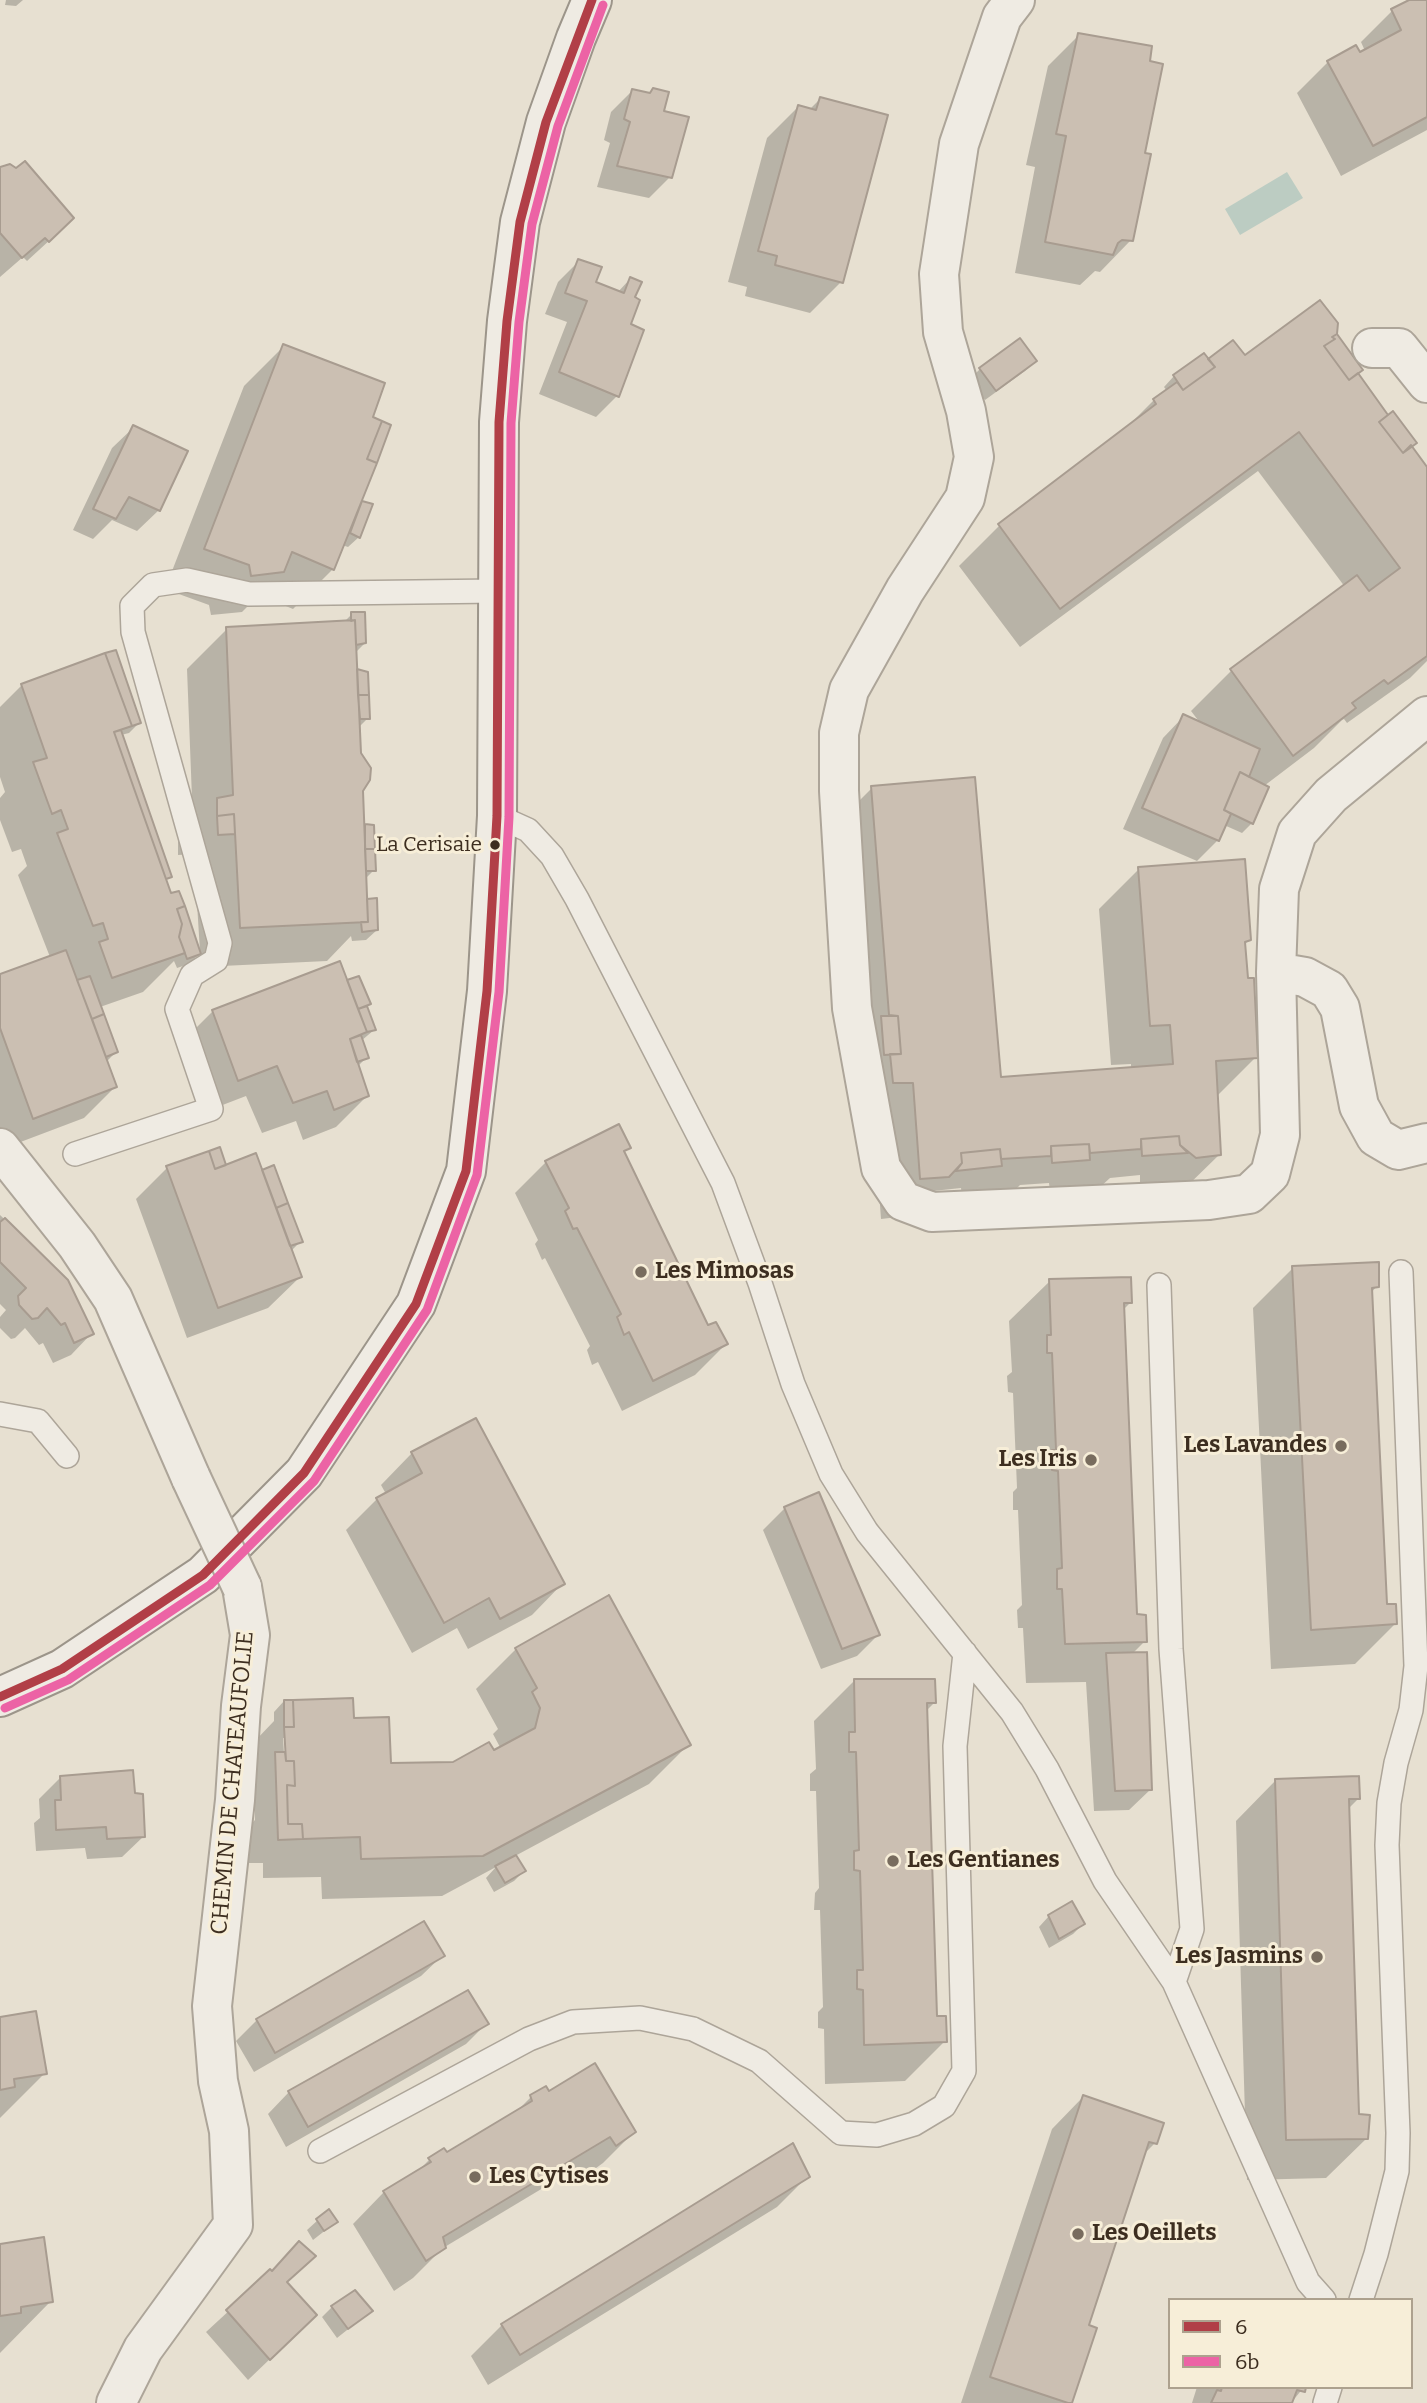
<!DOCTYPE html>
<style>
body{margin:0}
#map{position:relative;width:1427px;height:2403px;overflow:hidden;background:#e7e0d1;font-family:Bitter,serif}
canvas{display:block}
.legend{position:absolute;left:1168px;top:2298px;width:245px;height:91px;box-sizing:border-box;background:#f7eed8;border:2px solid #ada18e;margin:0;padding:9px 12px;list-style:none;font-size:21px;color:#3d2e20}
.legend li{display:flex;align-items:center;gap:14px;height:35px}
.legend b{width:35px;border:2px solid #ada18e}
</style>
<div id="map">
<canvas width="1427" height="2403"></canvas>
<ul class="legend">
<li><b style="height:9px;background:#b13f47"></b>6</li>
<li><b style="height:9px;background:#ec63a5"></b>6b</li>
</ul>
</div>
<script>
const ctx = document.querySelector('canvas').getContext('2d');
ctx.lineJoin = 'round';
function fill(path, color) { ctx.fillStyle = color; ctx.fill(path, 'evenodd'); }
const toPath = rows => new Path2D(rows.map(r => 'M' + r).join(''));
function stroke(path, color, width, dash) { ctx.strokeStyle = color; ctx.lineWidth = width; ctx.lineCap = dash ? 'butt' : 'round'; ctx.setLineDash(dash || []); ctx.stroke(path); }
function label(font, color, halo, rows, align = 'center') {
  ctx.font = font + ' Bitter,serif'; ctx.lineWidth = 6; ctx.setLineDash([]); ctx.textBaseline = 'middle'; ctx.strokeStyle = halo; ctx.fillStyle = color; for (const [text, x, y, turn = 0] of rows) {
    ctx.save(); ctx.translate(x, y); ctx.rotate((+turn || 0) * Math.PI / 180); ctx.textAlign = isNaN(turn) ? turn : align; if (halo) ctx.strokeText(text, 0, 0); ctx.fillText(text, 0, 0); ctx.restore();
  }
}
const water = toPath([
 [1287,172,1303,198,1240,235,1225,209]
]);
const shadow = toPath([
 [6,0,23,0,16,6,5,5],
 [1413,0,1427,0,1427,130,1341,176,1297,93,1328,62,1365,51,1361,42,1392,11],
 [1079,35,1143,154,1131,240,1100,272,1095,271,1080,285,1015,273,1035,167,1026,165,1048,66],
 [653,89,661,112,670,177,649,198,597,187,610,143,604,140,611,112,632,91,648,95],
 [820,99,841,282,810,313,745,296,747,287,728,282,767,138,798,107,809,110],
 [0,170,51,239,27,261,23,257,0,277],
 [579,261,594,283,617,293,630,279,633,298,617,396,596,417,539,394,567,322,545,314,558,282],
 [1335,336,1357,374,1427,470,1427,661,1410,678,1347,723,1344,719,1342,720,1314,748,1264,786,1252,823,1242,833,1224,825,1218,840,1197,861,1123,829,1163,738,1184,716,1201,724,1191,711,1231,671,1345,587,1258,471,1020,647,959,566,999,526,1123,431,1154,400,1167,391,1164,387,1174,376,1208,361,1244,357],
 [284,346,370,418,357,508,363,503,359,537,348,547,342,545,333,569,293,609,259,595,242,612,211,615,209,605,165,589,244,386],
 [1035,361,1025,371,985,400,970,379,980,369],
 [134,427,159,510,137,531,112,520,93,539,73,530,112,448],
 [352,614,365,643,355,653,356,674,368,718,358,728,363,829,365,826,374,870,365,879,366,901,377,930,366,940,352,941,351,936,327,961,201,967,200,953,189,964,177,968,174,961,143,992,100,1007,116,1052,106,1062,115,1087,84,1118,2,1149,0,1143,0,976,50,957,18,875,27,866,21,849,12,852,0,820,0,798,5,792,0,777,0,707,22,685,139,723,129,733,121,735,170,876,165,881,200,952,194,854,178,855,178,839,193,824,187,669,227,629,343,623],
 [872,788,999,1078,1131,1068,1131,1064,1111,1065,1099,909,1139,869,1249,940,1244,945,1256,1057,1216,1097,1220,1154,1179,1194,1140,1186,1140,1175,1110,1178,1099,1188,1050,1192,1049,1183,1020,1185,1010,1195,962,1198,961,1188,933,1191,907,1216,881,1219,874,1123,853,1123,832,828],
 [346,982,368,1004,366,1006,374,1030,361,1041,367,1057,357,1067,367,1096,336,1127,303,1140,296,1121,262,1133,246,1096,207,1111,181,1043,213,1011],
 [629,1147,623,1153,708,1327,726,1344,695,1375,622,1411,598,1362,592,1365,587,1350,590,1346,545,1258,542,1260,535,1244,538,1240,515,1193,546,1162],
 [225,1167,261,1172,301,1241,290,1252,300,1277,268,1308,187,1338,136,1199,167,1168],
 [0,1215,59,1272,92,1333,71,1355,53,1363,43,1343,39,1345,25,1328,15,1338,11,1339,0,1328,0,1317,6,1310,0,1304],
 [1293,1268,1377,1286,1371,1293,1385,1606,1395,1624,1355,1664,1271,1669,1253,1308],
 [1050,1281,1131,1302,1123,1310,1136,1616,1145,1641,1132,1654,1151,1789,1129,1810,1094,1811,1086,1682,1026,1683,1023,1628,1018,1628,1017,1610,1022,1605,1018,1510,1013,1510,1013,1492,1017,1488,1013,1393,1008,1392,1007,1376,1012,1372,1009,1321],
 [412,1453,563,1583,532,1615,468,1649,457,1628,412,1653,346,1530,377,1499,386,1494,381,1485],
 [785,1508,878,1635,857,1656,821,1669,763,1530],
 [516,1649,689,1744,649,1784,515,1856,524,1871,514,1881,494,1892,486,1878,496,1867,442,1896,322,1899,321,1877,263,1878,263,1863,249,1863,248,1827,255,1820,255,1801,246,1800,254,1742,274,1721,274,1712,284,1701,353,1720,389,1765,453,1764,501,1749,493,1734,498,1729,476,1689],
 [283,1738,287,1738,288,1769,285,1769],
 [854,1681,934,1703,925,1712,935,2018,945,2041,905,2081,825,2084,824,2029,818,2028,818,2012,823,2007,820,1910,814,1910,815,1893,819,1888,816,1791,810,1791,810,1774,816,1769,814,1721],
 [60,1778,133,1795,144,1836,122,1857,87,1859,85,1848,36,1851,34,1823,40,1818,39,1799],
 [1276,1780,1359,1798,1347,1810,1357,2116,1367,2138,1326,2178,1247,2180,1236,1821],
 [1049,1916,1083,1924,1073,1934,1049,1948,1039,1927],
 [443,1955,421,1976,254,2072,236,2041,257,2020],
 [0,2018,45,2073,0,2118],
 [487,2023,466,2044,286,2147,268,2114,289,2092],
 [549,2093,634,2132,603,2163,585,2176,578,2167,443,2248,413,2278,394,2291,353,2224,384,2192,415,2174,430,2159,447,2154,514,2114,531,2097],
 [1083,2097,1155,2143,1142,2156,1087,2326,1070,2403,961,2403,1052,2129],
 [808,2176,777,2207,488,2385,471,2356,502,2325],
 [318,2220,336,2222,313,2240,307,2230],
 [0,2246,51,2301,0,2353],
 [313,2256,286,2283,294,2336,248,2380,206,2332,271,2272],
 [332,2307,371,2311,337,2338,322,2317],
 [1197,2387,1304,2387,1291,2403,1192,2403]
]);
const building = toPath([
 [1409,0,1427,0,1427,117,1373,146,1327,61,1356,45,1360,52,1401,30,1391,9,1409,0],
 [1078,33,1152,46,1150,61,1163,64,1145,153,1151,154,1133,241,1122,240,1118,243,1113,255,1045,242,1066,136,1056,134,1078,33],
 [653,88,669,92,664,111,689,117,672,178,617,166,630,122,624,119,632,89,650,93,653,88],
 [820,97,888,115,843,283,775,265,777,256,758,251,798,105,816,110,820,97],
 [25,161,74,218,49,242,45,238,22,258,0,233,0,167,10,164,16,168,25,161],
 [578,259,602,267,596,282,624,293,630,277,642,282,635,297,640,300,631,324,644,330,619,397,559,372,587,301,565,293,578,259],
 [1320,300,1338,323,1337,334,1332,337,1335,339,1324,346,1349,380,1358,373,1388,415,1379,422,1403,453,1411,445,1427,467,1427,656,1388,684,1384,680,1352,703,1356,708,1293,756,1230,669,1357,575,1369,591,1400,568,1299,432,1060,609,998,524,1156,404,1153,399,1177,382,1183,390,1215,367,1208,359,1233,340,1245,355,1320,300],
 [1337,334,1363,370,1349,380,1324,346,1335,339,1332,337,1337,334],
 [1020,338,1037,361,996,391,979,368,1020,338],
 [283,344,385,383,373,417,382,421,367,459,377,463,334,570,292,552,284,572,251,576,249,565,204,549,283,344],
 [1204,353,1215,367,1183,390,1173,375,1204,353],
 [1393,411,1417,443,1403,453,1379,422,1393,411],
 [382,421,391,425,377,463,367,459,382,421],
 [133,425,188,451,160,511,129,497,116,519,93,509,133,425],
 [362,501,373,504,360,538,350,533,362,501],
 [351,612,365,612,366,643,356,645,355,620,351,621,351,612],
 [355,620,361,753,371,768,370,780,363,791,368,922,240,928,234,814,217,816,217,798,233,795,226,627,355,620],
 [116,650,141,723,132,726,105,653,116,650],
 [105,653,132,726,114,732,171,893,179,891,185,906,177,909,182,924,179,937,185,953,112,978,99,942,108,939,103,923,93,926,57,833,68,829,61,810,52,814,33,762,47,758,21,684,105,653],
 [357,669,368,672,369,695,358,695,357,669],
 [358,695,369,695,370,719,360,719,358,695],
 [1183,714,1260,749,1249,777,1240,772,1224,810,1231,814,1219,841,1142,808,1183,714],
 [121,730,172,877,166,879,114,732,121,730],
 [1240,772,1269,787,1253,824,1224,810,1240,772],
 [975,777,1001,1077,1173,1064,1170,1025,1150,1026,1138,867,1245,859,1251,940,1245,942,1248,978,1254,978,1258,1058,1216,1061,1221,1155,1196,1158,1180,1145,1179,1136,1141,1139,1141,1149,1090,1153,1089,1144,1051,1146,1051,1156,1001,1159,1000,1149,961,1153,962,1163,949,1177,920,1179,913,1083,893,1083,890,1054,901,1054,898,1016,889,1015,871,786,975,777],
 [234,814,235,834,218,835,217,816,234,814],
 [365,824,374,825,375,849,365,849,365,824],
 [365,849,375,849,376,871,366,871,365,849],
 [377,898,378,930,362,932,361,922,368,922,367,899,377,898],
 [185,906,201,954,187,959,179,937,182,924,177,909,185,906],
 [66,950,117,1087,33,1119,0,1028,0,974,66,950],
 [340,961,367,1032,350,1039,369,1096,334,1110,327,1091,293,1103,277,1066,238,1081,212,1010,340,961],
 [90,976,104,1014,92,1019,77,980,90,976],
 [359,976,371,1004,358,1009,347,980,359,976],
 [367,1006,376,1030,367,1032,358,1009,367,1006],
 [104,1014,118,1052,106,1057,92,1019,104,1014],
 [881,1016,898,1016,901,1054,884,1055,881,1016],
 [361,1035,369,1058,357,1062,350,1039,361,1035],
 [619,1124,631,1148,624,1151,708,1325,716,1322,728,1344,653,1381,629,1332,624,1335,617,1317,621,1314,577,1228,573,1229,565,1211,569,1208,545,1161,619,1124],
 [1179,1136,1180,1145,1188,1153,1142,1156,1141,1139,1179,1136],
 [1089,1144,1090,1160,1052,1163,1051,1146,1089,1144],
 [220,1147,226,1165,215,1169,209,1151,220,1147],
 [1000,1149,1002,1166,956,1171,962,1163,961,1153,1000,1149],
 [209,1151,215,1169,256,1153,302,1277,218,1308,166,1166,209,1151],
 [274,1165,288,1203,276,1208,262,1170,274,1165],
 [288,1203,303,1242,290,1246,276,1208,288,1203],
 [5,1218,68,1280,94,1334,74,1343,65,1323,61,1325,47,1308,38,1318,32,1319,19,1305,18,1296,26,1288,0,1262,0,1222,5,1218],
 [1379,1262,1379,1287,1372,1288,1387,1604,1396,1604,1397,1624,1311,1630,1292,1266,1379,1262],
 [1131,1277,1132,1303,1124,1303,1137,1614,1146,1615,1147,1642,1065,1644,1062,1589,1057,1589,1057,1569,1062,1568,1058,1471,1052,1470,1052,1450,1056,1450,1052,1353,1047,1353,1047,1335,1051,1335,1049,1279,1131,1277],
 [476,1418,565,1584,500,1619,489,1598,444,1623,376,1498,422,1473,411,1452,476,1418],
 [819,1492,880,1635,842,1649,784,1507,819,1492],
 [609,1595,691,1745,483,1856,361,1859,360,1837,303,1839,302,1824,288,1824,287,1785,295,1786,294,1761,286,1761,284,1727,294,1727,293,1700,353,1698,354,1718,389,1717,391,1763,453,1762,489,1742,494,1750,535,1728,540,1708,532,1692,537,1688,515,1648,609,1595],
 [1147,1652,1152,1790,1115,1791,1106,1653,1147,1652],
 [854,1679,935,1679,936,1703,927,1703,937,2016,946,2016,947,2042,864,2045,863,1990,857,1989,857,1970,863,1970,860,1871,854,1870,854,1851,859,1850,856,1752,849,1752,849,1732,855,1732,854,1679],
 [284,1700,293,1700,294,1727,284,1727,284,1700],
 [275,1752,285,1752,286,1761,294,1761,295,1786,287,1785,288,1824,302,1824,303,1839,278,1840,275,1752],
 [133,1770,135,1793,143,1794,145,1837,107,1839,106,1827,56,1830,55,1800,61,1800,60,1776,133,1770],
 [1359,1776,1360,1799,1349,1799,1359,2114,1370,2115,1368,2139,1286,2140,1275,1779,1359,1776],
 [516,1855,526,1871,505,1883,495,1866,516,1855],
 [1072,1901,1085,1924,1059,1939,1048,1915,1072,1901],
 [424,1921,445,1956,275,2053,256,2019,424,1921],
 [468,1990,489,2024,308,2127,288,2091,468,1990],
 [36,2011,47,2074,14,2079,15,2087,0,2090,0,2017,36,2011],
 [595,2063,636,2132,616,2146,610,2137,443,2237,446,2248,426,2261,383,2191,431,2162,428,2158,444,2148,447,2152,532,2101,530,2095,546,2086,549,2091,595,2063],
 [1083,2095,1164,2123,1157,2144,1149,2142,1089,2325,1097,2328,1072,2403,1068,2403,990,2377,1083,2095],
 [793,2143,810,2177,520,2355,501,2324,793,2143],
 [329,2209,338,2222,324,2231,316,2219,329,2209],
 [44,2237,53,2302,21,2307,21,2313,0,2316,0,2244,44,2237],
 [299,2241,316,2256,287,2282,317,2315,270,2360,226,2310,270,2269,272,2271,299,2241],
 [355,2290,373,2311,348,2329,331,2306,355,2290],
 [1222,2387,1306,2387,1305,2392,1297,2390,1292,2403,1211,2403,1217,2390,1221,2391,1222,2387]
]);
const lane = toPath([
 [497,816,528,830,552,856,577,899,723,1183,760,1283,793,1384,831,1474,867,1532,1012,1712,1047,1769,1105,1881,1174,1982,1308,2282,1324,2300],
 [75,1154,211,1109,177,1009,192,975,216,960,220,943,133,632,132,606,153,585,187,580,249,594,498,591],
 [1159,1285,1171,1649,1192,1929,1174,1982],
 [0,1414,38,1421,67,1456],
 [320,2151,529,2039,573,2022,640,2018,693,2029,759,2061,841,2133,877,2135,914,2124,944,2106,964,2071,955,1746,965,1653],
 [1361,2300,1376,2254,1397,2171,1398,2133,1387,1845,1389,1803,1396,1763,1411,1710,1416,1666,1401,1272],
 [1325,2403,1330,2387]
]);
const street = toPath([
 [1015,0,1002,17,959,144,939,274,943,332,966,411,974,457,965,498,905,590,849,690,839,733,839,791,852,1008,881,1168,903,1201,932,1212,1209,1200,1249,1194,1270,1174,1280,1135,1276,972,1279,889,1297,833,1331,795,1427,716],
 [1372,348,1399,348,1427,383],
 [1276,972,1305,977,1329,990,1340,1008,1359,1106,1376,1137,1398,1150,1427,1143],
 [0,1148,77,1245,113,1299,191,1478],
 [116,2403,143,2349,233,2225,229,2131,218,2081,212,2006,235,1800,241,1706,250,1635,242,1587]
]);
const secondary = toPath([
 [0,1697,62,1669,203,1575,304,1473,416,1304,466,1171,487,991,497,816,499,422,507,321,520,222,546,122,576,38,592,0]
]);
const streetBridge = toPath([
 [191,1478,242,1587]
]);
const bus1 = toPath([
 [0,1697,62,1669,203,1575,304,1473,416,1304,466,1171,487,991,497,816,499,422,507,321,520,222,546,122,592,0]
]);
const bus2 = toPath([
 [5,1708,68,1680,210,1585,314,1481,427,1310,477,1175,499,992,509,817,511,423,519,322,532,224,558,126,603,5]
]);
const markers = [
 [495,845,6,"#3d2e20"],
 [641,1272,7,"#786c5e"],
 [1341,1446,7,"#786c5e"],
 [1091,1460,7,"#786c5e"],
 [893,1861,7,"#786c5e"],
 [1317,1957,7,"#786c5e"],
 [475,2177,7,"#786c5e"],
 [1078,2234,7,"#786c5e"]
];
const busNames = [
 ["La Cerisaie",482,845]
];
const poiNames = [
 ["Les Mimosas",655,1272],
 ["Les Lavandes",1327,1446,"right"],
 ["Les Iris",1077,1460,"right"],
 ["Les Gentianes",907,1861],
 ["Les Jasmins",1303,1957,"right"],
 ["Les Cytises",489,2177],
 ["Les Oeillets",1092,2234]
];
const streetNames = [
 ["CHEMIN DE CHATEAUFOLIE",233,1783,-85]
];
fill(water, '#bcccc2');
fill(shadow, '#0003');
fill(building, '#cbbfb2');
stroke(building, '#a89c90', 2);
stroke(lane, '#ada599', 26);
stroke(street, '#ada599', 42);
stroke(secondary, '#9c958a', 42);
stroke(lane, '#efebe3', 23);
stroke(street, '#efebe3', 38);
stroke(secondary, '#efebe3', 38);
stroke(streetBridge, '#ada599', 42, []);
stroke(streetBridge, '#efebe3', 38);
stroke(bus1, '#b13f47', 9);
stroke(bus2, '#ec63a5', 9);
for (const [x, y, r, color] of markers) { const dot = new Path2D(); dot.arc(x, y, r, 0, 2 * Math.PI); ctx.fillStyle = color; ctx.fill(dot); stroke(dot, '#f7eed8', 2.5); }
label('21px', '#3d2e20', '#f7eed8', busNames, 'right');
label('bold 23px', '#3d2e20', '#f7eed8', poiNames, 'left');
label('23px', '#3d2e20', '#f7eed8', streetNames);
</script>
